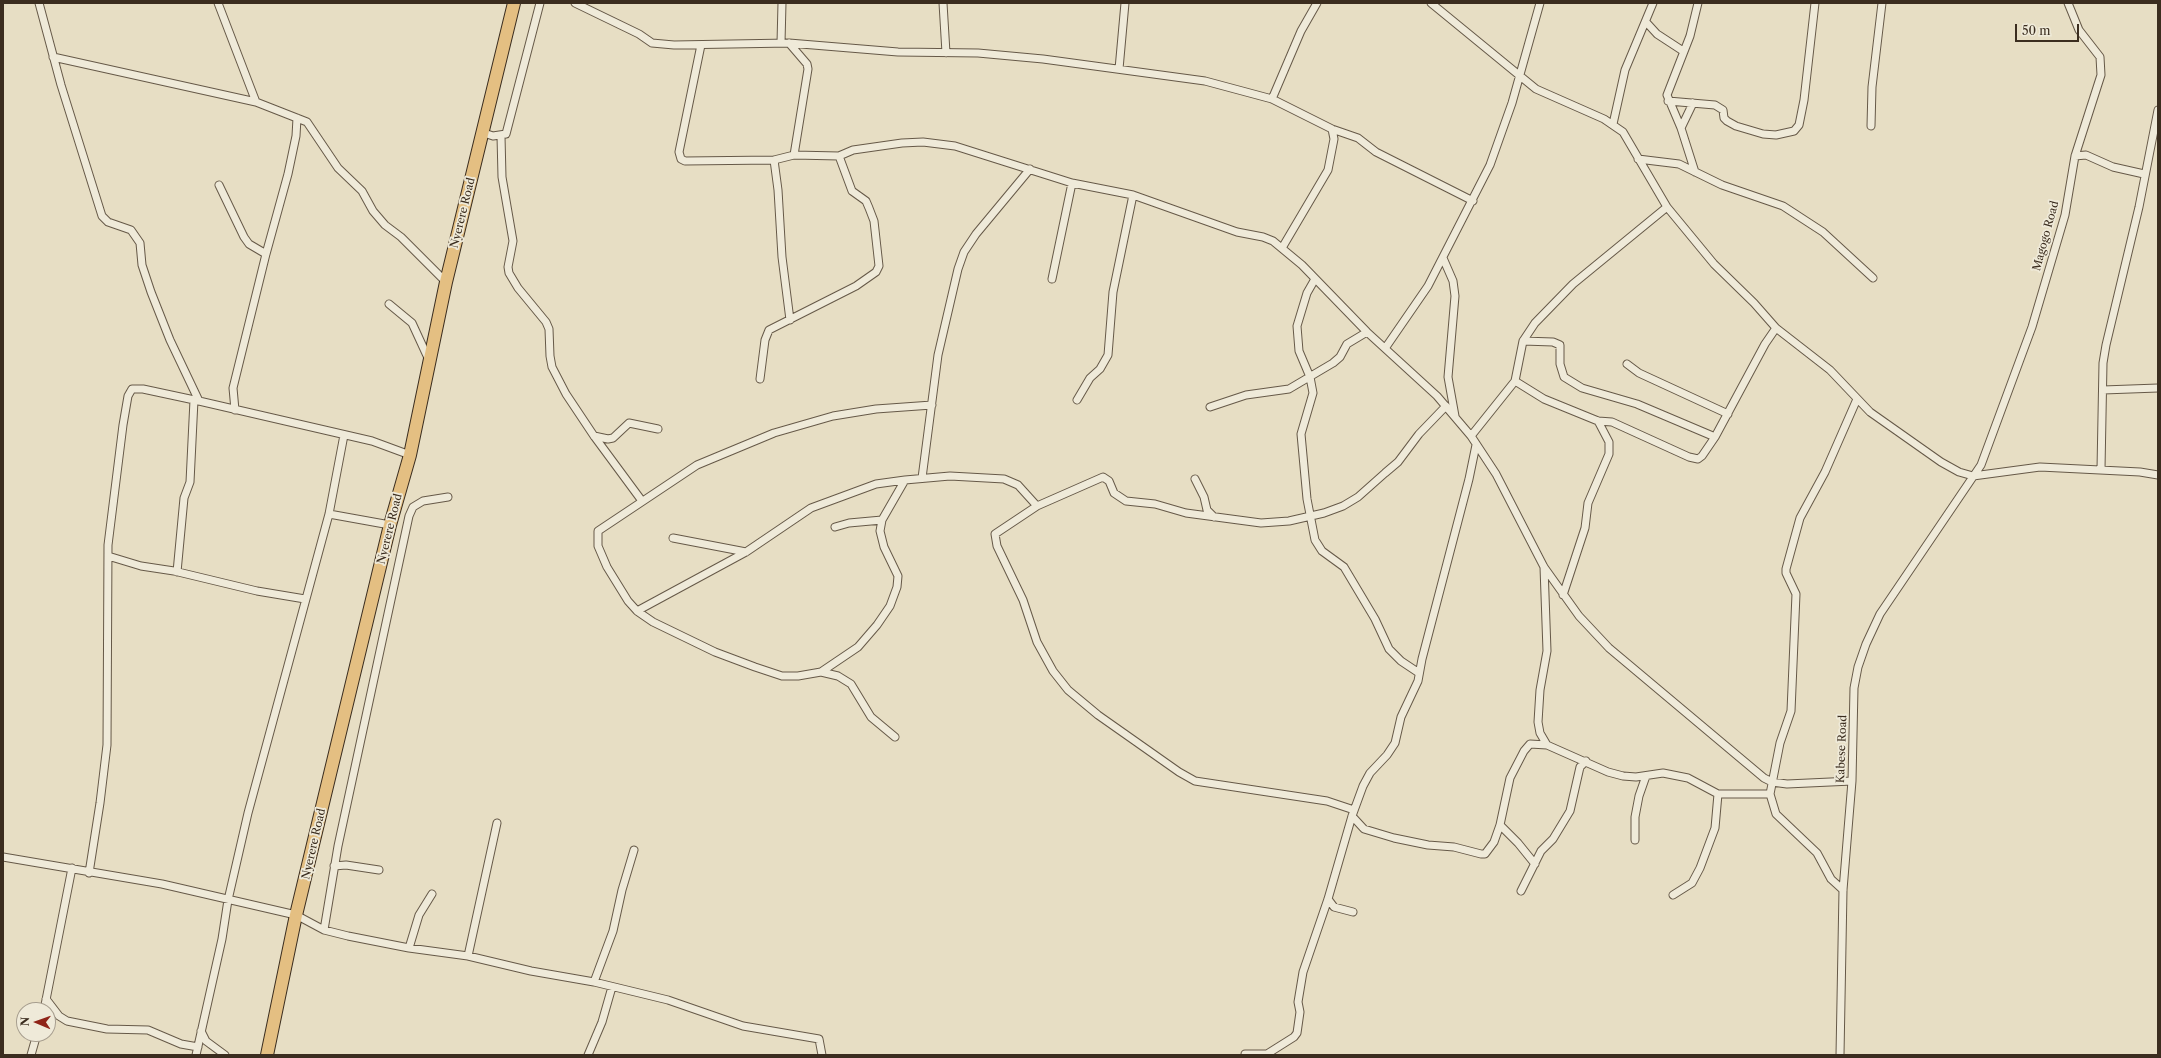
<!DOCTYPE html>
<style>
body{margin:0}
#map{position:relative;width:2161px;height:1058px;overflow:hidden;background:#e7dec4;font-family:"Libre Caslon Text",serif}
canvas{display:block}
.frame{position:absolute;inset:0;border:4px solid #3b2d1f;pointer-events:none}
.north{position:absolute;left:16px;top:1002px;width:40px;height:40px;box-sizing:border-box;background:#efead9;border:1px solid #a79e8f;border-radius:50%;rotate:272deg;font-size:11px;font-weight:700;line-height:16px;text-align:center;color:#3b2d1f}
.north::after{content:'';display:block;margin:auto;width:14px;height:18px;background:#8f2418;clip-path:polygon(50% 0,100% 100%,50% 72%,0 100%)}
.scale{position:absolute;left:2015px;top:24px;width:64px;height:18px;box-sizing:border-box;border:2px solid #3b2d1f;border-top:0;padding-left:5px;font-size:12px;line-height:14px;white-space:nowrap;color:#3b2d1f;-webkit-text-stroke:3px #efead9;paint-order:stroke}
</style>
<div id="map">
<canvas width="2161" height="1058"></canvas>
<div class="frame"></div>
<div class="north">N</div>
<div class="scale">50 m</div>
</div>
<script>
const ctx = document.querySelector('canvas').getContext('2d');
ctx.lineJoin = 'round';
const toPath = rows => new Path2D(rows.map(r => 'M' + r).join(''));
function stroke(path, color, width, dash) { ctx.strokeStyle = color; ctx.lineWidth = width; ctx.lineCap = dash ? 'butt' : 'round'; ctx.setLineDash(dash || []); ctx.stroke(path); }
function label(font, color, halo, rows, align = 'center') {
  ctx.font = font + ' "Libre Caslon Text",serif'; ctx.lineWidth = 3.5; ctx.setLineDash([]); ctx.textBaseline = 'middle'; ctx.strokeStyle = halo; ctx.fillStyle = color; for (const [text, x, y, turn = 0] of rows) {
    ctx.save(); ctx.translate(x, y); ctx.rotate((+turn || 0) * Math.PI / 180); ctx.textAlign = isNaN(turn) ? turn : align; if (halo) ctx.strokeText(text, 0, 0); ctx.fillText(text, 0, 0); ctx.restore();
  }
}
const street = toPath([
 [39,3,61,85,102,216,108,222,131,230,140,243,142,265,151,292,170,340,199,401],
 [218,3,256,102,307,122,338,168,362,191,373,211,385,225,401,237,446,282],
 [575,3,639,34,652,43,674,45,789,43,898,52,978,53,1043,59,1205,81,1272,99,1332,129,1334,139,1328,170,1282,248],
 [943,3,946,53],
 [1431,3,1536,89,1604,119,1623,132,1667,207,1714,264,1754,303,1776,328,1830,370,1870,412,1941,462,1959,472,1973,476,2040,467,2140,472,2158,475],
 [1646,22,1657,34,1683,51],
 [781,43,782,3],
 [789,43,807,64,808,69,794,155],
 [701,45,679,152,681,159,685,161,774,160,794,155,839,156,853,150,902,143,923,142,955,146,1072,183,1133,195,1237,232,1263,237,1273,241,1302,265,1367,332,1437,396,1471,436,1496,474,1544,567,1579,616,1609,648,1764,778,1772,782,1787,784,1852,781],
 [53,57,256,102],
 [1119,69,1125,3],
 [1272,99,1301,31,1317,3],
 [1668,101,1715,105,1723,110,1724,118,1727,121,1736,126,1763,134,1776,135,1794,131,1799,125,1804,100,1815,3],
 [1613,124,1625,70,1653,3],
 [1871,126,1872,87,1882,3],
 [1681,128,1693,103],
 [1332,129,1358,138,1376,152,1473,201],
 [484,133,493,136,506,134,540,3],
 [501,136,502,177,513,241,508,267,509,273,518,288,546,322,549,329,550,356,552,367,566,394,594,436,642,501],
 [2075,156,2086,155,2113,167,2144,174],
 [1638,159,1679,164,1722,185,1783,206,1823,232,1873,278],
 [774,160,778,190,782,257,790,320],
 [1695,172,1681,128,1667,95,1690,36,1698,3],
 [219,185,244,237,249,244,266,254],
 [1443,258,1453,281,1455,296,1448,377,1455,416],
 [1052,279,1072,183],
 [1315,279,1307,293,1297,326,1299,351,1310,377,1313,393,1301,434,1307,499,1315,540,1322,551,1344,567,1375,619,1389,649,1401,661,1419,673],
 [389,304,412,323,429,360],
 [1523,341,1553,342,1560,345,1560,364,1564,377,1582,388,1637,404,1715,437],
 [1386,347,1428,286,1490,165,1512,103,1540,3],
 [1627,364,1639,373,1728,414],
 [760,379,765,340,769,330,856,286,876,272,879,266,874,221,869,208,866,201,852,191,839,156],
 [1515,381,1544,399,1598,421,1612,422,1689,457,1698,459,1702,456,1715,437,1765,344,1776,328],
 [2103,390,2158,388],
 [1077,400,1090,378,1100,369,1108,355,1113,292,1133,195],
 [932,405,876,409,833,416,774,433,697,465,598,531,598,546,607,567,628,601,637,611,653,622,715,652,755,667,782,676,798,676,821,672,858,647,877,625,890,606,897,587,898,576,884,547,880,531,882,520,905,480,950,476,1004,479,1018,485,1037,506],
 [1210,407,1246,395,1289,389,1333,363,1340,357,1347,344,1367,332],
 [235,410,233,388,266,254,288,174,296,136,297,118],
 [594,436,608,439,613,438,629,423,658,429],
 [1471,436,1515,381,1523,341,1535,323,1573,284,1667,207],
 [2101,469,2103,363,2106,345,2139,207,2158,110],
 [922,478,938,355,958,269,964,252,976,234,1030,169],
 [1195,479,1204,497,1207,510,1214,517],
 [329,514,390,525],
 [835,527,849,523,882,520],
 [673,538,746,552],
 [108,556,141,566,174,571,257,591,305,599],
 [1544,567,1547,651,1540,690,1538,722,1540,733,1547,745,1608,772,1623,776,1636,777,1663,773,1688,778,1718,794,1770,794],
 [177,572,184,498,190,482,194,400],
 [1563,595,1585,528,1588,503,1609,454,1609,442,1598,421],
 [637,611,746,552,811,508,876,484,905,480],
 [821,672,838,676,851,684,871,717,895,737],
 [1354,810,1327,801,1195,781,1179,772,1098,715,1068,690,1053,671,1037,642,1023,600,997,546,995,534,1037,506,1103,477,1109,481,1114,493,1126,501,1155,504,1186,513,1261,523,1289,521,1324,513,1343,506,1358,497,1385,473,1398,462,1419,434,1446,406],
 [1352,816,1364,829,1394,838,1428,845,1454,847,1481,854,1485,854,1494,842,1500,825,1510,778,1524,751,1530,744,1547,745],
 [1500,825,1518,843,1535,864],
 [1635,840,1635,817,1639,796,1646,776],
 [3,857,162,884,296,915,324,930,348,936,409,948,468,956,531,971,594,982,668,1000,743,1026,819,1039,822,1055],
 [334,866,346,865,379,870],
 [89,873,100,803,107,745,108,545,123,425,128,396,132,389,143,389,199,401,372,441,410,455],
 [1843,890,1831,879,1817,853,1776,814,1770,794,1780,743,1791,711,1796,594,1786,573,1786,569,1800,518,1825,472,1857,399],
 [1521,891,1541,851,1553,839,1570,811,1580,767,1586,761],
 [1673,895,1692,883,1700,868,1715,828,1718,794],
 [1328,899,1334,907,1353,912],
 [324,930,338,846,409,516,413,507,423,501,448,497],
 [409,948,419,915,432,894],
 [468,956,497,823],
 [594,982,613,931,622,890,634,850],
 [46,999,59,1016,67,1021,107,1029,148,1030,181,1044,198,1047],
 [44,1010,72,868],
 [201,1031,206,1041,225,1055],
 [1245,1054,1267,1054,1294,1037,1297,1033,1300,1012,1298,1002,1303,972,1328,899,1352,816,1363,786,1370,773,1387,755,1395,743,1401,717,1418,681,1422,659,1469,479,1476,445],
 [31,1055,37,1034],
 [196,1055,222,939,228,900,248,813,329,514,344,435],
 [588,1055,602,1022,612,987],
 [1840,1055,1843,890,1852,781,1854,688,1858,667,1866,644,1880,614,1981,465,2032,327,2065,215,2075,156,2101,75,2100,57,2079,30,2068,3]
]);
const highway = toPath([
 [267,1055,296,915,390,525,410,455,446,282,514,3]
]);
const streetNames = [
 ["Nyerere Road",463,213,-76],
 ["Magogo Road",2046,236,-75],
 ["Nyerere Road",390,529,-76],
 ["Kabese Road",1842,749,-88],
 ["Nyerere Road",314,844,-77]
];
stroke(street, '#665948', 9);
stroke(highway, '#3b2d1f', 14);
stroke(street, '#efead9', 7);
stroke(highway, '#e4bf82', 12);
label('11px', '#3b2d1f', '#efead9', streetNames);
</script>
